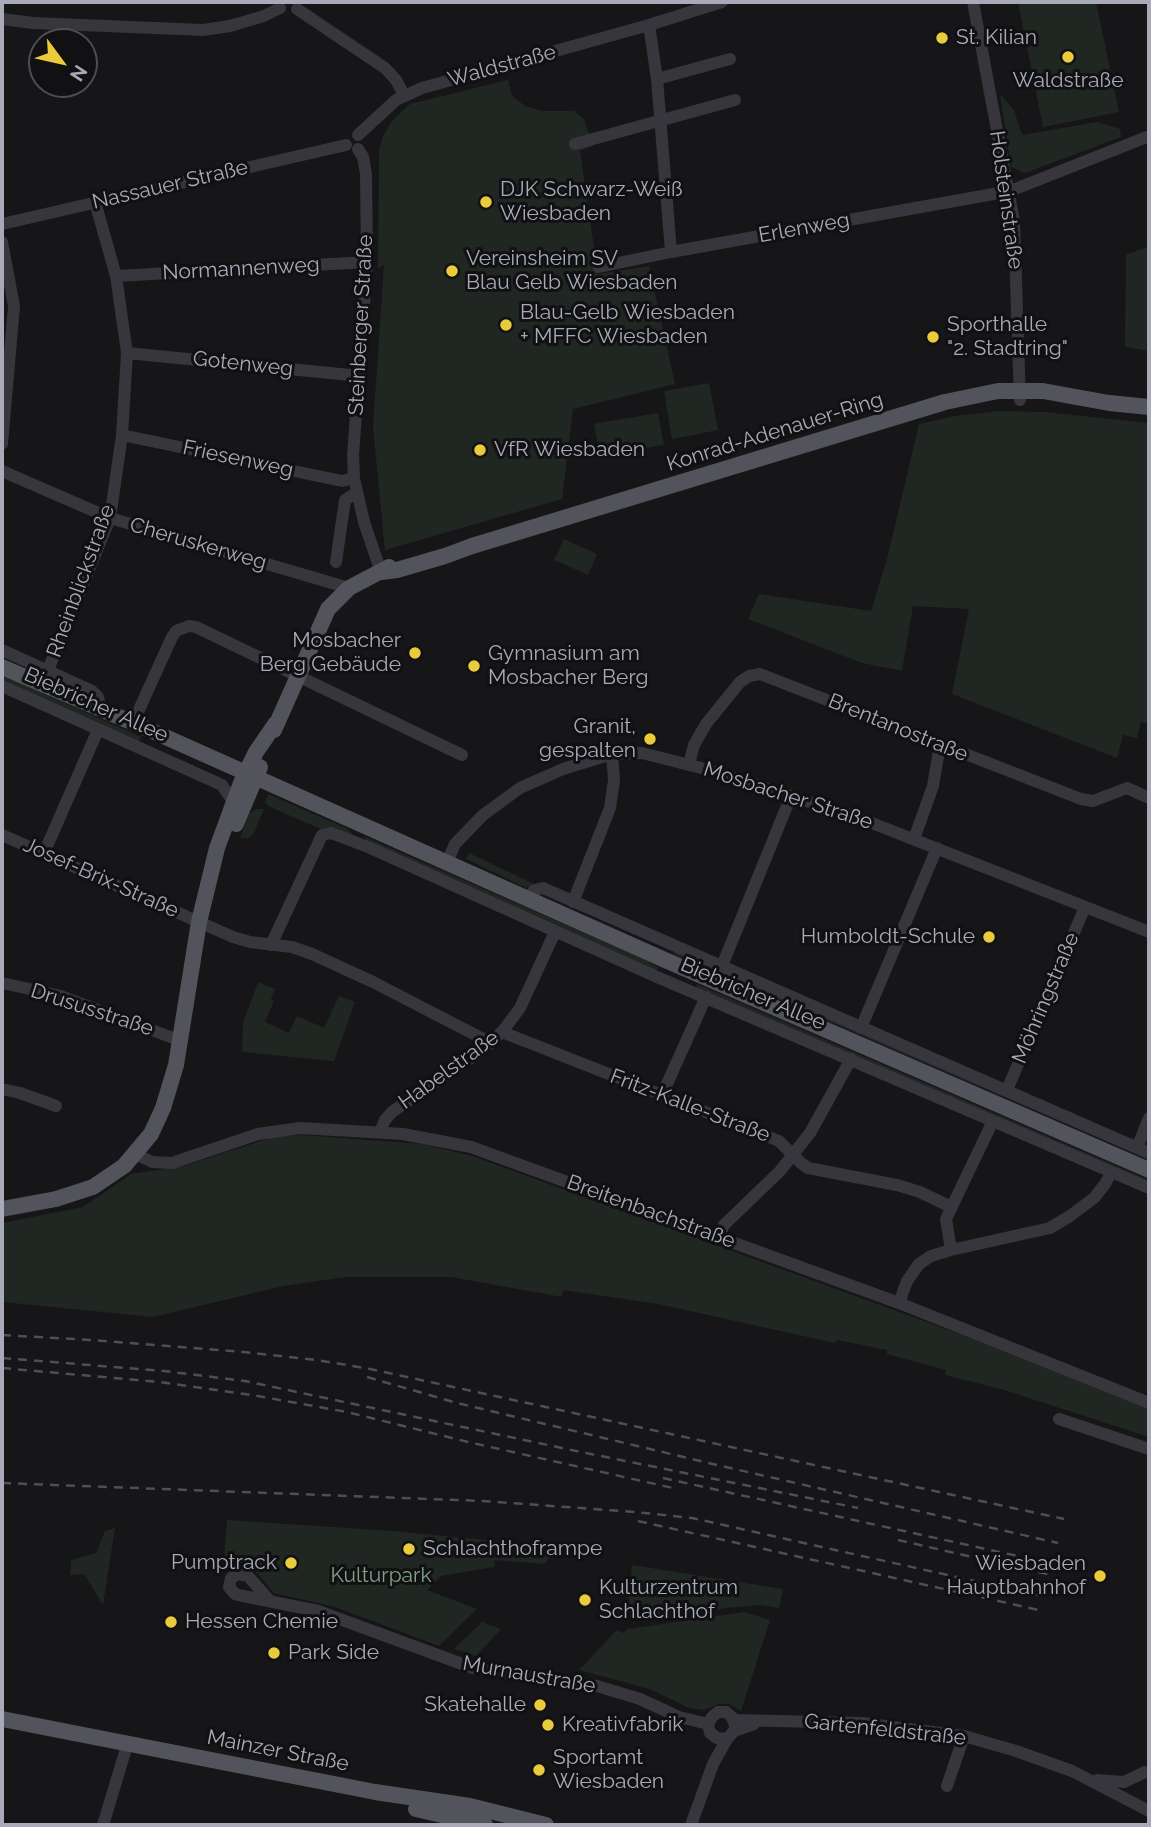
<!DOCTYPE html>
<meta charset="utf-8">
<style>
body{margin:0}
#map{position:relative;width:1151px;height:1827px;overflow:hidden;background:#161517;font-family:Raleway,sans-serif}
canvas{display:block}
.frame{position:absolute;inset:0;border:4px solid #a8aab7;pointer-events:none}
.north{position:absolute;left:28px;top:28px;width:70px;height:70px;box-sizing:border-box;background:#111012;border:2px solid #4d4e54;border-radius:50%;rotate:123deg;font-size:19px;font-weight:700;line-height:28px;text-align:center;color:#a8aab7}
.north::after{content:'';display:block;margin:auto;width:24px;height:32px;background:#e9cb3b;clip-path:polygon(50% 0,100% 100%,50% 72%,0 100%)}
</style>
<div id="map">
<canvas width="1151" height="1827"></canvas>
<div class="frame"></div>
<div class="north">N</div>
</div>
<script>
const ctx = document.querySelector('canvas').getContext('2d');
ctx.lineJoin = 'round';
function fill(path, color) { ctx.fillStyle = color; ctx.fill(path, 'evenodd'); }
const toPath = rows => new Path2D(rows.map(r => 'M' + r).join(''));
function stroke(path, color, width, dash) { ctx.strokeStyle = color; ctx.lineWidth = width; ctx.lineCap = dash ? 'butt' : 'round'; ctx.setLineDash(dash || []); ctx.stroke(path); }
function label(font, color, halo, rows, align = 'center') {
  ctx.font = font + ' Raleway,sans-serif'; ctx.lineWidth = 6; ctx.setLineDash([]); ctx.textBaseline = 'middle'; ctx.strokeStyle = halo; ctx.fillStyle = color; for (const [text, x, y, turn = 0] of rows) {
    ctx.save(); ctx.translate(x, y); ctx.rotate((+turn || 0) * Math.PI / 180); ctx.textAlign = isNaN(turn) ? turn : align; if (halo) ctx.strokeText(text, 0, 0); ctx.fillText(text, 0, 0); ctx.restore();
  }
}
const green = toPath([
 [1018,2,1096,2,1119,112,1043,127],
 [508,80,512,96,525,106,542,111,574,111,584,119,593,146,580,151,598,274,649,266,675,384,573,409,562,499,385,550,373,427,384,265,378,268,379,150,383,136,392,121,410,104],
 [1000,94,1014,110,1022,135,1097,122,1120,129,1121,137,1025,173,1011,167],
 [1149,246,1149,351,1125,347,1126,255],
 [709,383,718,430,672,439,664,391],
 [999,411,1045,412,1149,423,1149,724,1141,722,1137,738,1123,735,1117,758,952,694,969,609,913,606,902,671,862,663,748,619,759,594,871,611,887,559,919,424,955,416],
 [658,413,664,445,600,456,594,424],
 [564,539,597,554,588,575,554,560],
 [2,675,141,737,139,742,2,682],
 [268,794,348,829,356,839,323,830,270,807,265,803],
 [256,809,264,809,253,835,247,839,240,837,250,813],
 [363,836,639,957,658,967,656,973,370,844],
 [469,853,534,884,526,888,466,859],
 [675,949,1149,1155,1149,1160,673,954],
 [258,982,275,989,271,999,274,1001,265,1022,289,1033,297,1016,324,1028,339,996,355,1002,334,1061,242,1052,243,1023],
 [697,984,1149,1180,1149,1187,695,989],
 [302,1135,423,1144,472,1156,965,1336,1149,1409,1149,1437,1001,1389,945,1375,946,1370,887,1354,887,1350,837,1340,835,1343,658,1304,563,1290,562,1297,451,1277,347,1277,283,1286,153,1317,2,1302,2,1223,83,1207,131,1174,184,1166,276,1136],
 [227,1520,392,1531,560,1547,544,1564,495,1560,494,1567,441,1576,427,1590,477,1609,439,1646,335,1607,274,1593,255,1571,248,1566,223,1569],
 [115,1528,107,1579,103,1605,84,1574,70,1575,71,1560,96,1553,105,1531],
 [632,1565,783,1589,779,1608,760,1605,727,1608,659,1620,628,1605],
 [744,1612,770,1620,741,1711,729,1704,719,1704,704,1710,689,1708,650,1689,579,1670,617,1630,623,1633,628,1629],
 [482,1622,501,1629,476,1656,454,1649]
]);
const minor = toPath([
 [973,2,1014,221,1020,400],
 [297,9,385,68,396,80,404,95],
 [2,19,33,23,203,30,230,26,264,16,280,8],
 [649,25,657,79,671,252],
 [657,79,730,59],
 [358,135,396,100,422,88,649,25,722,2],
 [575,144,735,100],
 [358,149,363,157,366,174,367,262,353,455,354,478,364,522,381,572],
 [2,224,346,145],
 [2,242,14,306,2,444],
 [599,267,671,252,1010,191,1149,136],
 [116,276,367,262],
 [127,353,360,376],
 [122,435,342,481,354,478],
 [2,471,110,518,349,588],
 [336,562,345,500,356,493],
 [2,650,92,691,98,697,101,710],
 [48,670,110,518,122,435,127,353,116,276,95,202],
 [2,686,222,785,233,802],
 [133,723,172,637,176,631,189,626,196,627,462,755],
 [689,764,694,745,706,724,740,682,749,676,760,674,1081,799,1093,801,1127,788,1149,798],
 [2,835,233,937,250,942,292,947,312,954,373,982,491,1043],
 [914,839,933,786,940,745],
 [44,853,98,730],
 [447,862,455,844,483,815,520,788,563,769,612,754,642,753,705,769,854,816,1149,932],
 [528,899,534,890,543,888,1149,1153],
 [573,902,610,808,614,780,612,754],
 [271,945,322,835,331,833,368,847,657,977,1149,1188],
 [722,966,791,796],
 [2,983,61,996,181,1041],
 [861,1028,937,848],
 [502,1032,779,1141,801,1163,808,1168,897,1185,920,1192,951,1207],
 [2,1089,20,1093,56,1106],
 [1007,1090,1085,907],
 [662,1095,706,997],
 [380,1132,385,1120,392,1112,478,1053,502,1032,520,1008,555,932],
 [1137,1148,1149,1118],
 [136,1154,152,1162,172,1163,258,1134,300,1128,403,1134,471,1147,899,1303,1149,1403],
 [719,1236,724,1225,780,1171,810,1133,851,1059],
 [951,1250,1050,1228,1070,1216,1094,1198,1105,1184,1111,1173],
 [899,1303,907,1281,919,1264,931,1256,951,1250,946,1219,993,1121],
 [1059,1419,1149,1449],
 [270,1601,248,1576,238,1574,231,1578,229,1587,235,1594,238,1595,318,1611,473,1668,597,1686,640,1699,679,1717,708,1724],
 [734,1720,862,1723,964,1736,1016,1751,1072,1771,1149,1811],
 [727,1739,717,1738,710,1733,708,1724,712,1717,718,1712,726,1712,732,1717,735,1726],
 [1097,1780,1124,1782,1145,1772],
 [947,1786,964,1736],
 [103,1825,125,1752],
 [691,1825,713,1764,727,1739,734,1731,754,1724]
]);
const major = toPath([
 [381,572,397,570,445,556,472,546,945,402,998,391,1043,391,1109,403,1149,407],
 [2,667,152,731,665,960,1149,1170],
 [274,730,328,609,349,588,389,567],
 [236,824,260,767],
 [2,1209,56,1199,93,1187,124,1166,151,1134,163,1108,176,1065,199,922,217,848,241,783,256,752,276,723],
 [2,1719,375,1792,470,1806,546,1825],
 [416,1809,485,1825]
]);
const rail = toPath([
 [2,1335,91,1340,243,1352,317,1360,370,1369,1064,1519],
 [2,1358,164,1371,245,1381,581,1452,858,1508],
 [2,1368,159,1382,252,1395,347,1412,468,1442,673,1488],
 [367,1377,457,1403,717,1465,1058,1543],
 [663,1478,1054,1564],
 [2,1483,483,1501,635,1512,692,1518,1046,1597],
 [638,1521,1043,1611],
 [898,1540,1051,1575]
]);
const markers = [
 [942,38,7,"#e9cb3b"],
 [1068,57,7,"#e9cb3b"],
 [486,202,7,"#e9cb3b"],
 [452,271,7,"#e9cb3b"],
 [506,325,7,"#e9cb3b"],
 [933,337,7,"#e9cb3b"],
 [480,450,7,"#e9cb3b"],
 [415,653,7,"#e9cb3b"],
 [474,666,7,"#e9cb3b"],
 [650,739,7,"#e9cb3b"],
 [989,937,7,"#e9cb3b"],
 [409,1549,7,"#e9cb3b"],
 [291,1563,7,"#e9cb3b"],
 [1100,1576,7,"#e9cb3b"],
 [585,1600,7,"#e9cb3b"],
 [171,1622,7,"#e9cb3b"],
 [274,1653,7,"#e9cb3b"],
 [540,1705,7,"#e9cb3b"],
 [548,1725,7,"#e9cb3b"],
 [539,1770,7,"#e9cb3b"]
];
const poiNames = [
 ["St. Kilian",956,38],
 ["Waldstraße",1068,81,"center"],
 ["DJK Schwarz-Weiß",500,190],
 ["Wiesbaden",500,214],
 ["Vereinsheim SV",466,259],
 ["Blau Gelb Wiesbaden",466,283],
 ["Blau-Gelb Wiesbaden",520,313],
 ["+ MFFC Wiesbaden",520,337],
 ["Sporthalle",947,325],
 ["\"2. Stadtring\"",947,349],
 ["VfR Wiesbaden",494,450],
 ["Mosbacher",401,641,"right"],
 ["Berg Gebäude",401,665,"right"],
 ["Gymnasium am",488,654],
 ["Mosbacher Berg",488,678],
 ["Granit,",636,727,"right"],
 ["gespalten",636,751,"right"],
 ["Humboldt-Schule",975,937,"right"],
 ["Schlachthoframpe",423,1549],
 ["Pumptrack",277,1563,"right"],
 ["Wiesbaden",1086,1564,"right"],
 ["Hauptbahnhof",1086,1588,"right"],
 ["Kulturzentrum",599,1588],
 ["Schlachthof",599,1612],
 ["Hessen Chemie",185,1622],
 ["Park Side",288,1653],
 ["Skatehalle",526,1705,"right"],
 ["Kreativfabrik",562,1725],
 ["Sportamt",553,1758],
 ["Wiesbaden",553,1782]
];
const streetNames = [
 ["Waldstraße",502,66,-15],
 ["Nassauer Straße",170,185,-13],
 ["Holsteinstraße",1006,200,82],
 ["Erlenweg",804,228,-10],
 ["Normannenweg",241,269,-3],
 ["Steinberger Straße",361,325,-87],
 ["Gotenweg",243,364,6],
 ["Konrad-Adenauer-Ring",775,432,-17],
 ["Friesenweg",238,459,12],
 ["Cheruskerweg",198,544,16],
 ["Rheinblickstraße",81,581,-70],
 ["Biebricher Allee",96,705,24],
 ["Brentanostraße",898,728,22],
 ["Mosbacher Straße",788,796,18],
 ["Josef-Brix-Straße",101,878,24],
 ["Biebricher Allee",753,994,23],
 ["Möhringstraße",1046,998,-67],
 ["Drususstraße",92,1010,18],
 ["Habelstraße",449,1070,-36],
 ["Fritz-Kalle-Straße",690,1106,21],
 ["Breitenbachstraße",651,1212,20],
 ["Murnaustraße",529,1675,10],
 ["Gartenfeldstraße",885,1730,6],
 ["Mainzer Straße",278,1751,11]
];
const parkNames = [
 ["Kulturpark",381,1576]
];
fill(green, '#202722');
stroke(minor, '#37363c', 12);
stroke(major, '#53535b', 16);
stroke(rail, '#4e4e55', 2.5, [9, 7]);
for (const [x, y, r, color] of markers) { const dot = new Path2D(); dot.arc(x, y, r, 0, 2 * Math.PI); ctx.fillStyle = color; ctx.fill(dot); stroke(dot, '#111012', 2.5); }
label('21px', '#a8aab7', '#111012', poiNames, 'left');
label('21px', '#a8aab7', '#111012', streetNames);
label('21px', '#80a187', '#111012', parkNames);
</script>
